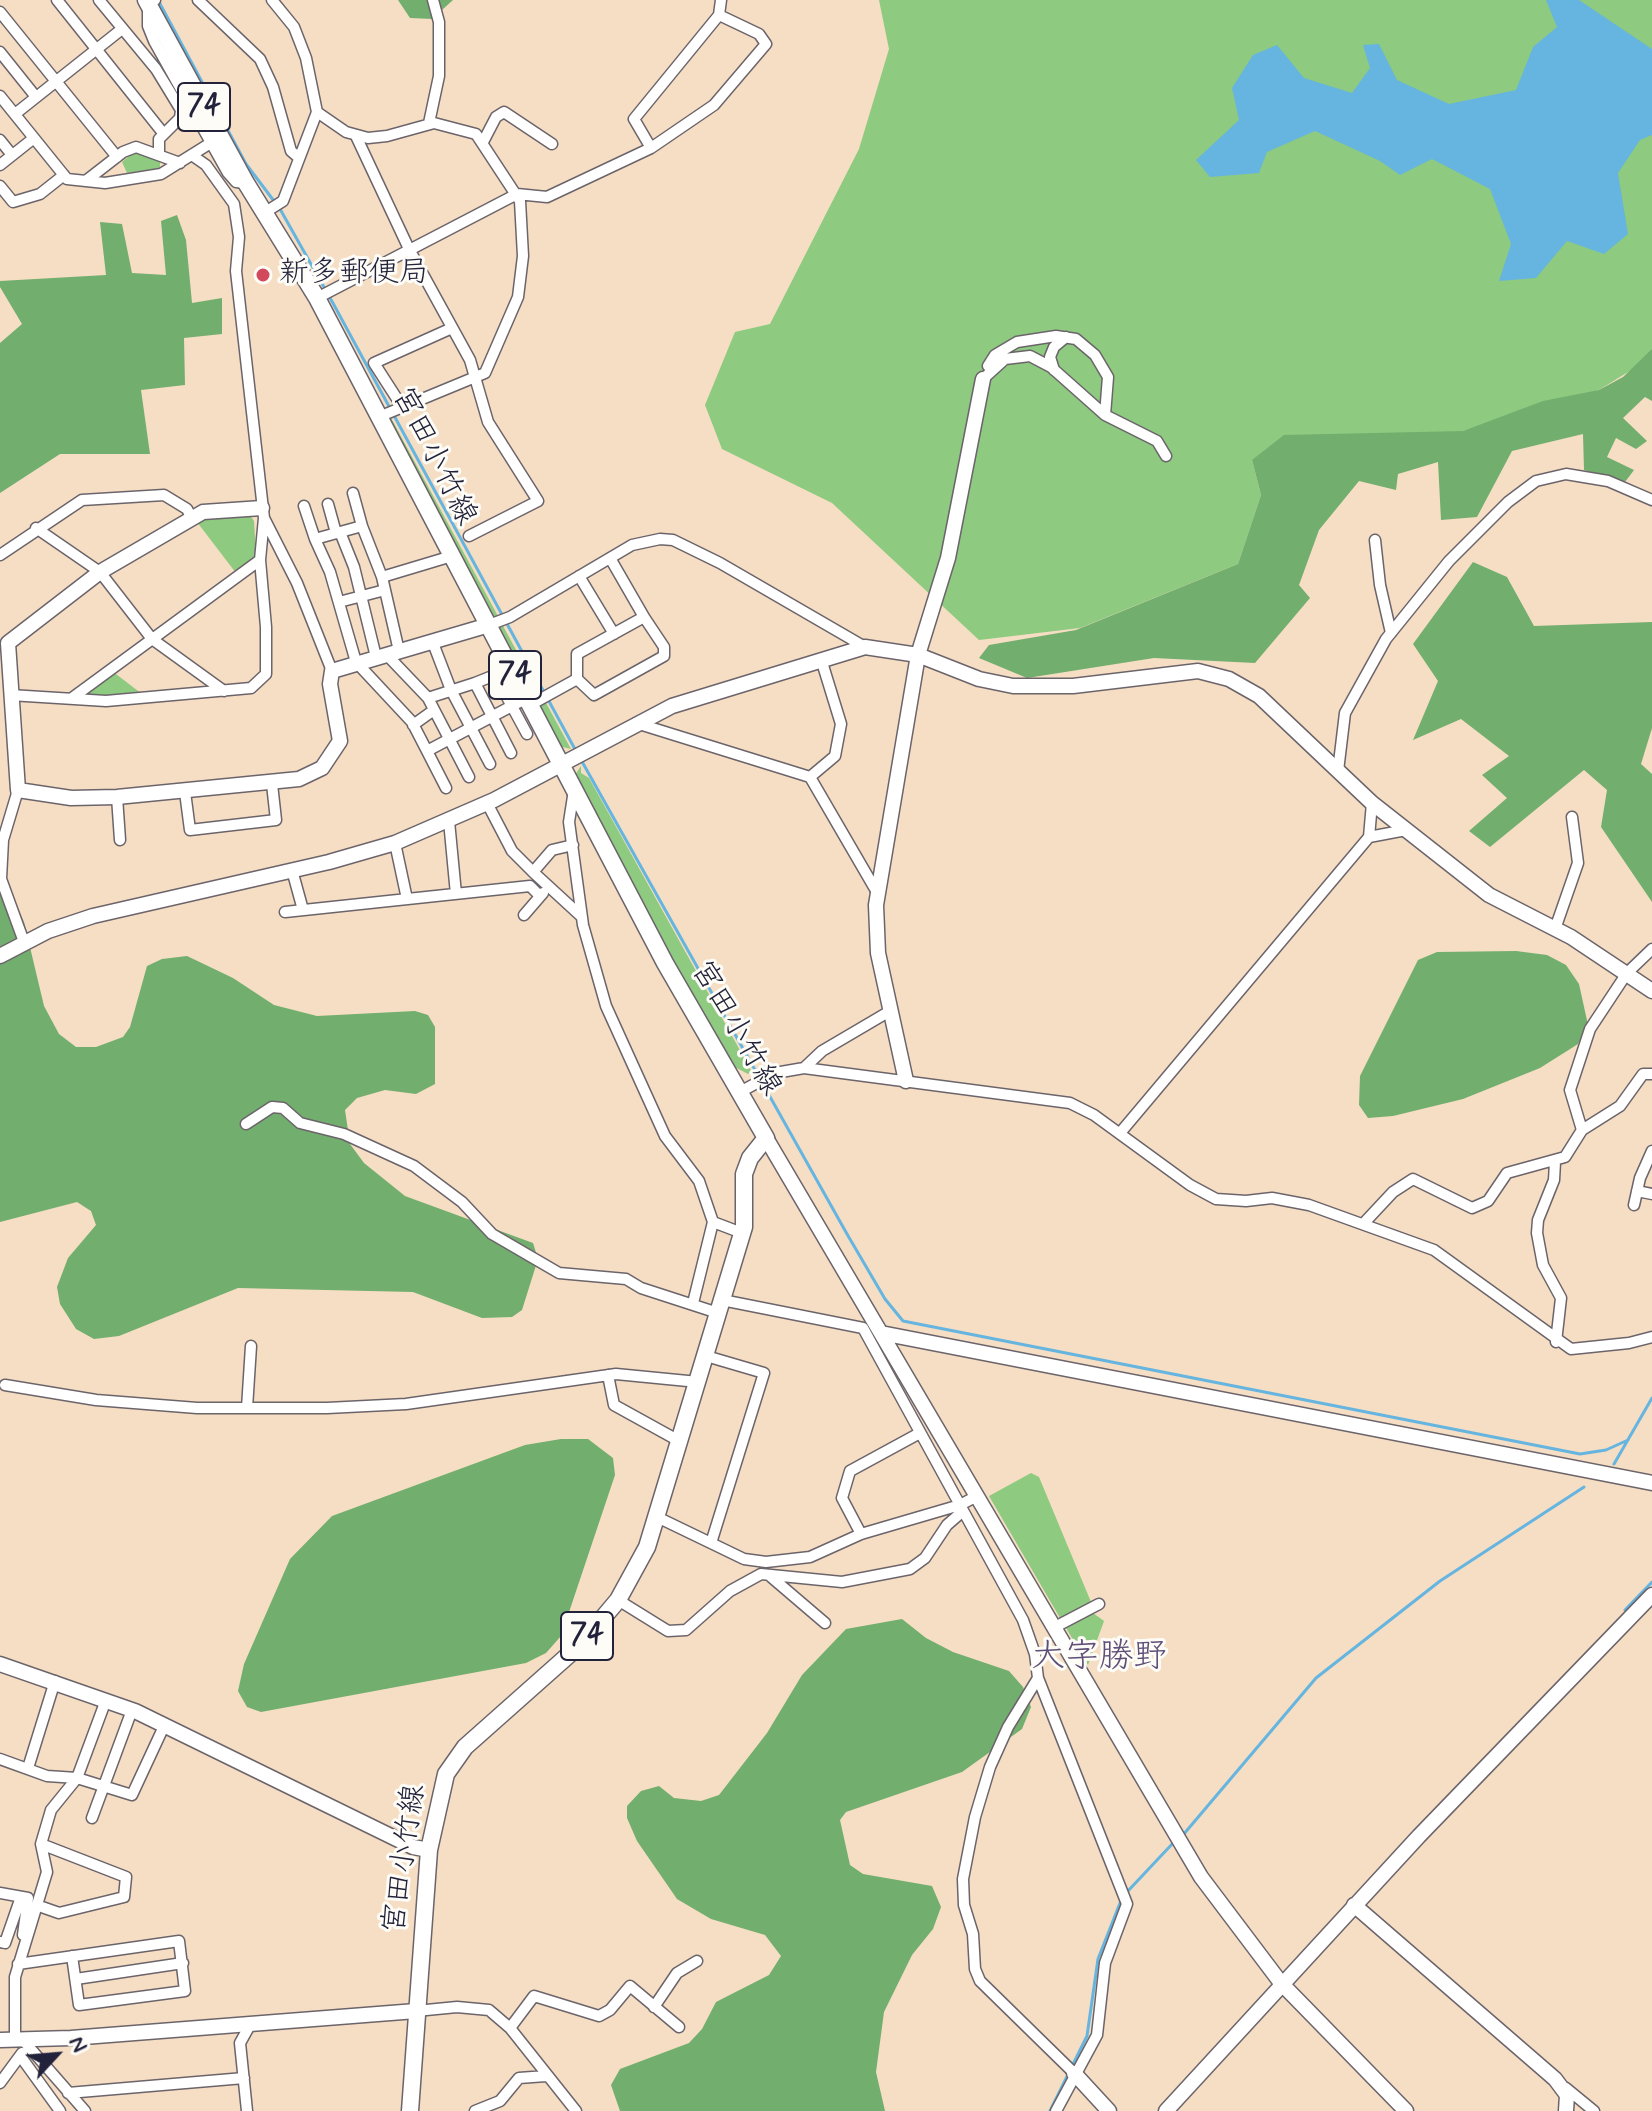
<!DOCTYPE html>
<meta charset="utf-8">
<style>
body{margin:0}
#map{position:relative;width:1652px;height:2111px;overflow:hidden;background:#f5dec3;font-family:Mynerve,sans-serif}
canvas{display:block}
.north{position:absolute;left:16px;top:2015px;width:80px;height:80px;-webkit-text-stroke:6px #fdfcf7;paint-order:stroke;rotate:64deg;font-size:22px;font-weight:700;line-height:32px;text-align:center;color:#22223b}
.north::after{content:'';display:block;margin:auto;width:28px;height:36px;background:#22223b;clip-path:polygon(50% 0,100% 100%,50% 72%,0 100%)}
</style>
<div id="map">
<canvas width="1652" height="2111"></canvas>
<div class="north">N</div>
</div>
<script>
const ctx = document.querySelector('canvas').getContext('2d');
ctx.lineJoin = 'round';
function fill(path, color) { ctx.fillStyle = color; ctx.fill(path, 'evenodd'); }
const toPath = rows => new Path2D(rows.map(r => 'M' + r).join(''));
function stroke(path, color, width, dash) { ctx.strokeStyle = color; ctx.lineWidth = width; ctx.lineCap = dash ? 'butt' : 'round'; ctx.setLineDash(dash || []); ctx.stroke(path); }
function label(font, color, halo, rows, align = 'center') {
  ctx.font = font + ' Mynerve,"Klee One",sans-serif'; ctx.lineWidth = 6; ctx.setLineDash([]); ctx.textBaseline = 'middle'; ctx.strokeStyle = halo; ctx.fillStyle = color; for (const [text, x, y, turn = 0] of rows) {
    ctx.save(); ctx.translate(x, y); ctx.rotate((+turn || 0) * Math.PI / 180); ctx.textAlign = isNaN(turn) ? turn : align; if (halo) ctx.strokeText(text, 0, 0); ctx.fillText(text, 0, 0); ctx.restore();
  }
}
const green = toPath([
 [879,0,1652,0,1652,357,1599,390,1463,431,1252,460,1261,495,1238,564,1080,628,979,640,832,503,722,449,705,405,735,332,770,324,859,149,889,49],
 [134,152,160,161,160,168,127,173,122,162],
 [390,416,499,618,490,619,386,422],
 [249,514,254,521,256,554,254,561,236,573,197,522,210,515],
 [502,624,541,696,532,697,496,630],
 [112,671,142,694,86,697,83,692],
 [545,701,571,749,558,746,538,708],
 [581,766,581,773,589,778,752,1072,748,1074,733,1066,692,1004,575,775],
 [1031,1473,1039,1477,1091,1602,1060,1618,989,1496],
 [1093,1613,1104,1621,1088,1665,1066,1628]
]);
const forest = toPath([
 [398,0,453,0,432,19,410,18],
 [177,215,186,240,192,303,222,298,222,334,184,338,185,385,141,390,150,454,60,454,0,493,0,343,22,324,0,287,0,281,106,275,100,222,122,224,132,273,166,275,161,221],
 [1652,349,1652,401,1645,397,1623,418,1647,441,1636,449,1616,438,1607,457,1634,470,1625,482,1584,470,1583,434,1512,451,1477,517,1441,520,1438,462,1398,474,1396,490,1359,481,1319,530,1299,585,1310,598,1255,663,1154,658,1027,678,979,658,989,645,1076,630,1238,564,1261,495,1252,460,1284,435,1463,431,1543,401,1599,390,1623,377],
 [1473,562,1507,577,1534,626,1652,622,1652,728,1641,764,1652,774,1652,902,1601,827,1607,790,1584,770,1490,847,1469,831,1507,798,1482,775,1509,756,1461,719,1413,740,1438,681,1413,644],
 [0,869,24,922,44,1006,59,1034,76,1047,96,1047,123,1037,130,1027,147,966,162,959,187,956,233,978,274,1005,317,1016,415,1011,428,1015,435,1027,435,1084,416,1094,385,1090,357,1098,345,1110,350,1144,364,1163,405,1196,533,1243,538,1259,522,1310,512,1317,482,1318,413,1292,238,1288,119,1336,94,1339,76,1329,60,1304,57,1287,68,1258,96,1225,91,1211,77,1202,0,1222],
 [1516,951,1547,955,1566,965,1579,984,1588,1025,1578,1044,1540,1068,1463,1099,1393,1116,1368,1118,1359,1105,1360,1076,1418,960,1437,952],
 [561,1439,588,1439,613,1458,615,1475,561,1636,546,1653,526,1663,261,1712,247,1707,238,1691,244,1664,290,1559,332,1516,525,1445],
 [902,1619,926,1638,953,1652,1009,1671,1023,1687,1031,1707,1022,1729,962,1772,846,1812,840,1820,850,1865,863,1874,932,1886,941,1907,933,1929,912,1955,884,2012,876,2072,885,2111,620,2111,611,2085,620,2069,689,2043,702,2029,716,2002,769,1975,781,1956,765,1935,711,1919,677,1899,637,1841,627,1818,627,1806,641,1791,659,1786,674,1798,701,1801,719,1795,767,1733,802,1675,846,1629]
]);
const water = toPath([
 [1546,0,1579,0,1652,49,1652,135,1640,140,1618,173,1628,234,1604,254,1567,241,1536,278,1499,281,1511,244,1490,189,1432,159,1400,175,1380,161,1315,131,1267,152,1259,173,1210,177,1196,160,1239,120,1232,88,1253,55,1277,45,1304,78,1352,93,1370,68,1363,45,1379,44,1397,80,1449,104,1516,90,1533,47,1557,27]
]);
const stream = toPath([
 [158,0,246,164,280,209,334,305,576,751],
 [580,758,847,1234,885,1299,903,1321,1580,1454,1606,1450,1628,1440],
 [1614,1464,1652,1398],
 [1625,1610,1652,1582],
 [1183,1835,1316,1678,1440,1581,1584,1487],
 [1127,1892,1174,1842],
 [1050,2111,1087,2036,1098,1959,1122,1898]
]);
const street = toPath([
 [57,0,163,133],
 [99,0,156,69,181,110,180,118,159,139,159,153],
 [155,0,148,3,148,26,154,41,228,173,236,182,246,183],
 [198,0,260,59,273,87,291,151,298,157],
 [0,12,117,157],
 [0,52,36,97],
 [0,96,67,179,105,183,161,174,209,144],
 [317,112,346,132,368,138,387,136,434,123,476,134,520,201,523,256,518,297,485,373,381,416],
 [15,114,122,29],
 [429,123,439,76,439,22,433,0],
 [356,136,409,249,470,360,488,422,538,501,469,536],
 [0,140,12,155],
 [483,142,496,117,504,112,552,144],
 [651,148,634,119,719,15],
 [193,156,206,165,234,204,239,237,236,271,264,518,297,583,332,671],
 [0,165,34,138],
 [87,180,123,152,136,147,180,163],
 [0,186,13,202,40,194,64,175],
 [264,213,283,201,317,112,306,58,294,27,272,0],
 [317,298,517,194,547,197,651,148,714,105,766,44,759,34,719,15,721,0],
 [988,366,995,355,1017,342,1056,336,1076,339,1095,355,1108,377,1105,415],
 [1054,370,1050,357,1054,347,1066,337],
 [983,379,1005,359,1030,356,1051,367,1105,415,1157,441,1166,456],
 [401,405,374,363,452,328],
 [353,493,362,526],
 [328,504,336,533],
 [304,506,315,539],
 [36,528,100,572,152,639,224,691],
 [340,532,354,567,376,657],
 [1375,540,1380,585,1391,633],
 [0,555,82,500,164,495,187,509,192,519],
 [579,576,614,634],
 [382,577,362,526,315,539,330,572,356,662,412,722,427,751,527,698],
 [339,602,385,590],
 [489,625,510,617,632,545,660,539,673,540,720,563,865,647],
 [433,643,451,690,490,764],
 [399,651,382,577,452,556],
 [386,654,428,698,469,777],
 [821,659,841,724,835,756,810,777,878,894],
 [577,679,594,695,664,656,664,647,644,617],
 [10,695,106,701,251,688,266,674,266,627,260,560,264,518],
 [72,698,260,560],
 [428,698,475,683],
 [530,705,577,679,577,654,644,617,610,558],
 [636,723,810,777],
 [413,725,434,710],
 [427,751,446,788],
 [511,753,475,683,495,675,527,734],
 [1338,771,1345,713,1386,639,1449,561,1508,502,1536,481,1566,474,1608,481,1652,500],
 [18,790,3,840,1,879,24,942],
 [574,790,569,822,583,925,606,1006,665,1136,699,1181,713,1222,742,1233],
 [185,792,190,830,276,820,272,784],
 [117,797,120,840],
 [487,803,512,851,533,872],
 [449,821,456,894],
 [1369,837,1406,830],
 [395,843,407,899],
 [573,845,552,850,533,872,582,917],
 [292,870,303,910],
 [285,912,530,886,540,896],
 [524,915,543,893],
 [1555,929,1578,863,1572,817],
 [804,1068,822,1051,890,1011],
 [740,1092,775,1073,804,1068,1070,1103,1094,1115,1190,1185,1216,1199,1246,1201,1272,1198,1309,1205,1434,1250,1571,1349,1629,1343,1652,1337],
 [246,1124,272,1107,283,1108,300,1123,344,1134,414,1166,462,1202,492,1234,559,1273,626,1279,641,1288,718,1313],
 [1582,1130,1620,1106,1643,1074,1652,1074],
 [1120,1133,1369,837,1372,803],
 [1555,1162,1554,1180,1538,1220,1537,1233,1543,1265,1561,1298,1556,1342],
 [1637,1191,1652,1194],
 [1634,1205,1640,1178,1652,1151],
 [1364,1223,1393,1192,1413,1179,1472,1208,1488,1201,1507,1173,1565,1157,1582,1130,1570,1090,1590,1029,1627,973,1652,949],
 [693,1303,713,1222],
 [706,1356,764,1373,711,1543],
 [608,1375,614,1405,681,1442],
 [5,1385,96,1400,197,1408,327,1408,406,1404,616,1374,698,1382],
 [247,1408,251,1346],
 [977,1496,960,1505,1023,1620,1035,1654,1038,1678,1127,1904,1105,1963,1097,2035,1056,2111],
 [657,1517,744,1559,766,1562,810,1557,861,1534,960,1505,863,1328,722,1300],
 [861,1534,842,1498,850,1471,918,1434],
 [770,1576,825,1623],
 [618,1600,668,1631,686,1630,730,1591,761,1574,842,1582,910,1569,925,1558,947,1525,963,1511],
 [1055,1627,1099,1604],
 [1038,1678,1008,1727,990,1767,975,1817,963,1879,964,1905,973,1934,975,1969,980,1981,1074,2073],
 [0,1759,47,1776,77,1778,132,1795,165,1724],
 [28,1768,55,1681],
 [92,1818,132,1710],
 [0,1893,28,1898,23,1935],
 [39,1906,59,1913,124,1897,126,1877,41,1844],
 [0,1942,5,1943,21,1897],
 [18,1964,179,1941,185,1991,79,2005,72,1956],
 [76,1979,183,1963],
 [654,2007,677,1973,697,1961],
 [416,2011,457,2007,489,2010,510,2028,576,2111],
 [510,2028,534,1996,599,2016,610,2010,630,1986,679,2027],
 [15,2039,15,1977,47,1872,41,1844,51,1810,77,1778,106,1700],
 [22,2039,85,2111],
 [21,2057,60,2111],
 [0,2083,22,2053],
 [1566,2088,1594,2111],
 [68,2093,244,2078],
 [247,2111,240,2043,250,2025],
 [475,2111,500,2101,519,2078,546,2076]
]);
const secondary = toPath([
 [262,508,203,512,100,572,8,643,18,790,71,798,117,797,299,779,322,768,340,741,330,684,332,671,489,625],
 [0,956,48,931,93,916,329,862,395,843,494,800,672,706,865,647,918,655,979,679,1013,686,1073,686,1198,671,1229,679,1259,696,1372,803,1489,895,1571,937,1652,991],
 [906,1081,878,953,876,905,918,655,948,558,983,379],
 [766,1138,1201,1877,1281,1983,1406,2111],
 [881,1333,1652,1483],
 [0,1664,135,1711,413,1847,429,1850],
 [1354,1905,1555,2079,1567,2095,1566,2111],
 [0,2040,71,2038,416,2011],
 [1074,2073,1109,2111],
 [1166,2111,1419,1836,1652,1595]
]);
const primary = toPath([
 [146,0,246,183,317,298,665,963,766,1138,750,1158,744,1174,744,1227,647,1547,618,1600,581,1644,465,1747,446,1774,429,1850,410,2111]
]);
const markers = [
 [263,275,8,"#d1495b"]
];
const shields = [
 [204,107,52],
 [515,675,52],
 [587,1636,52]
];
const shieldNames = [
 ["74",204,107],
 ["74",515,675],
 ["74",587,1636]
];
const poiNames = [
 ["新多郵便局",279,275]
];
const streetNames = [
 ["宮田小竹線",433,457,63],
 ["宮田小竹線",735,1029,60],
 ["宮田小竹線",406,1859,-82]
];
const quarterNames = [
 ["大字勝野",1099,1659]
];
fill(green, '#8eca7f');
fill(forest, '#72ae6e');
fill(water, '#65b5e0');
stroke(stream, '#65b5e0', 3);
stroke(street, '#6c646b', 13);
stroke(secondary, '#6c646b', 17);
stroke(primary, '#6c646b', 19);
stroke(street, '#fff', 10);
stroke(secondary, '#fff', 14);
stroke(primary, '#fff', 16);
for (const [x, y, r, color] of markers) { const dot = new Path2D(); dot.arc(x, y, r, 0, 2 * Math.PI); ctx.fillStyle = color; ctx.fill(dot); stroke(dot, '#fdfcf7', 3); }
for (const [x, y, w] of shields) { const box = new Path2D(); box.roundRect(x - w / 2, y - 24, w, 48, 6); ctx.fillStyle = '#fdfcf7'; ctx.fill(box); stroke(box, '#22223b', 2); }
label('bold 28px', '#22223b', null, shieldNames);
label('30px', '#22223b', '#fdfcf7', poiNames, 'left');
label('30px', '#22223b', '#fdfcf7', streetNames);
label('34px', '#5f4f78', '#fdfcf7', quarterNames);
</script>
